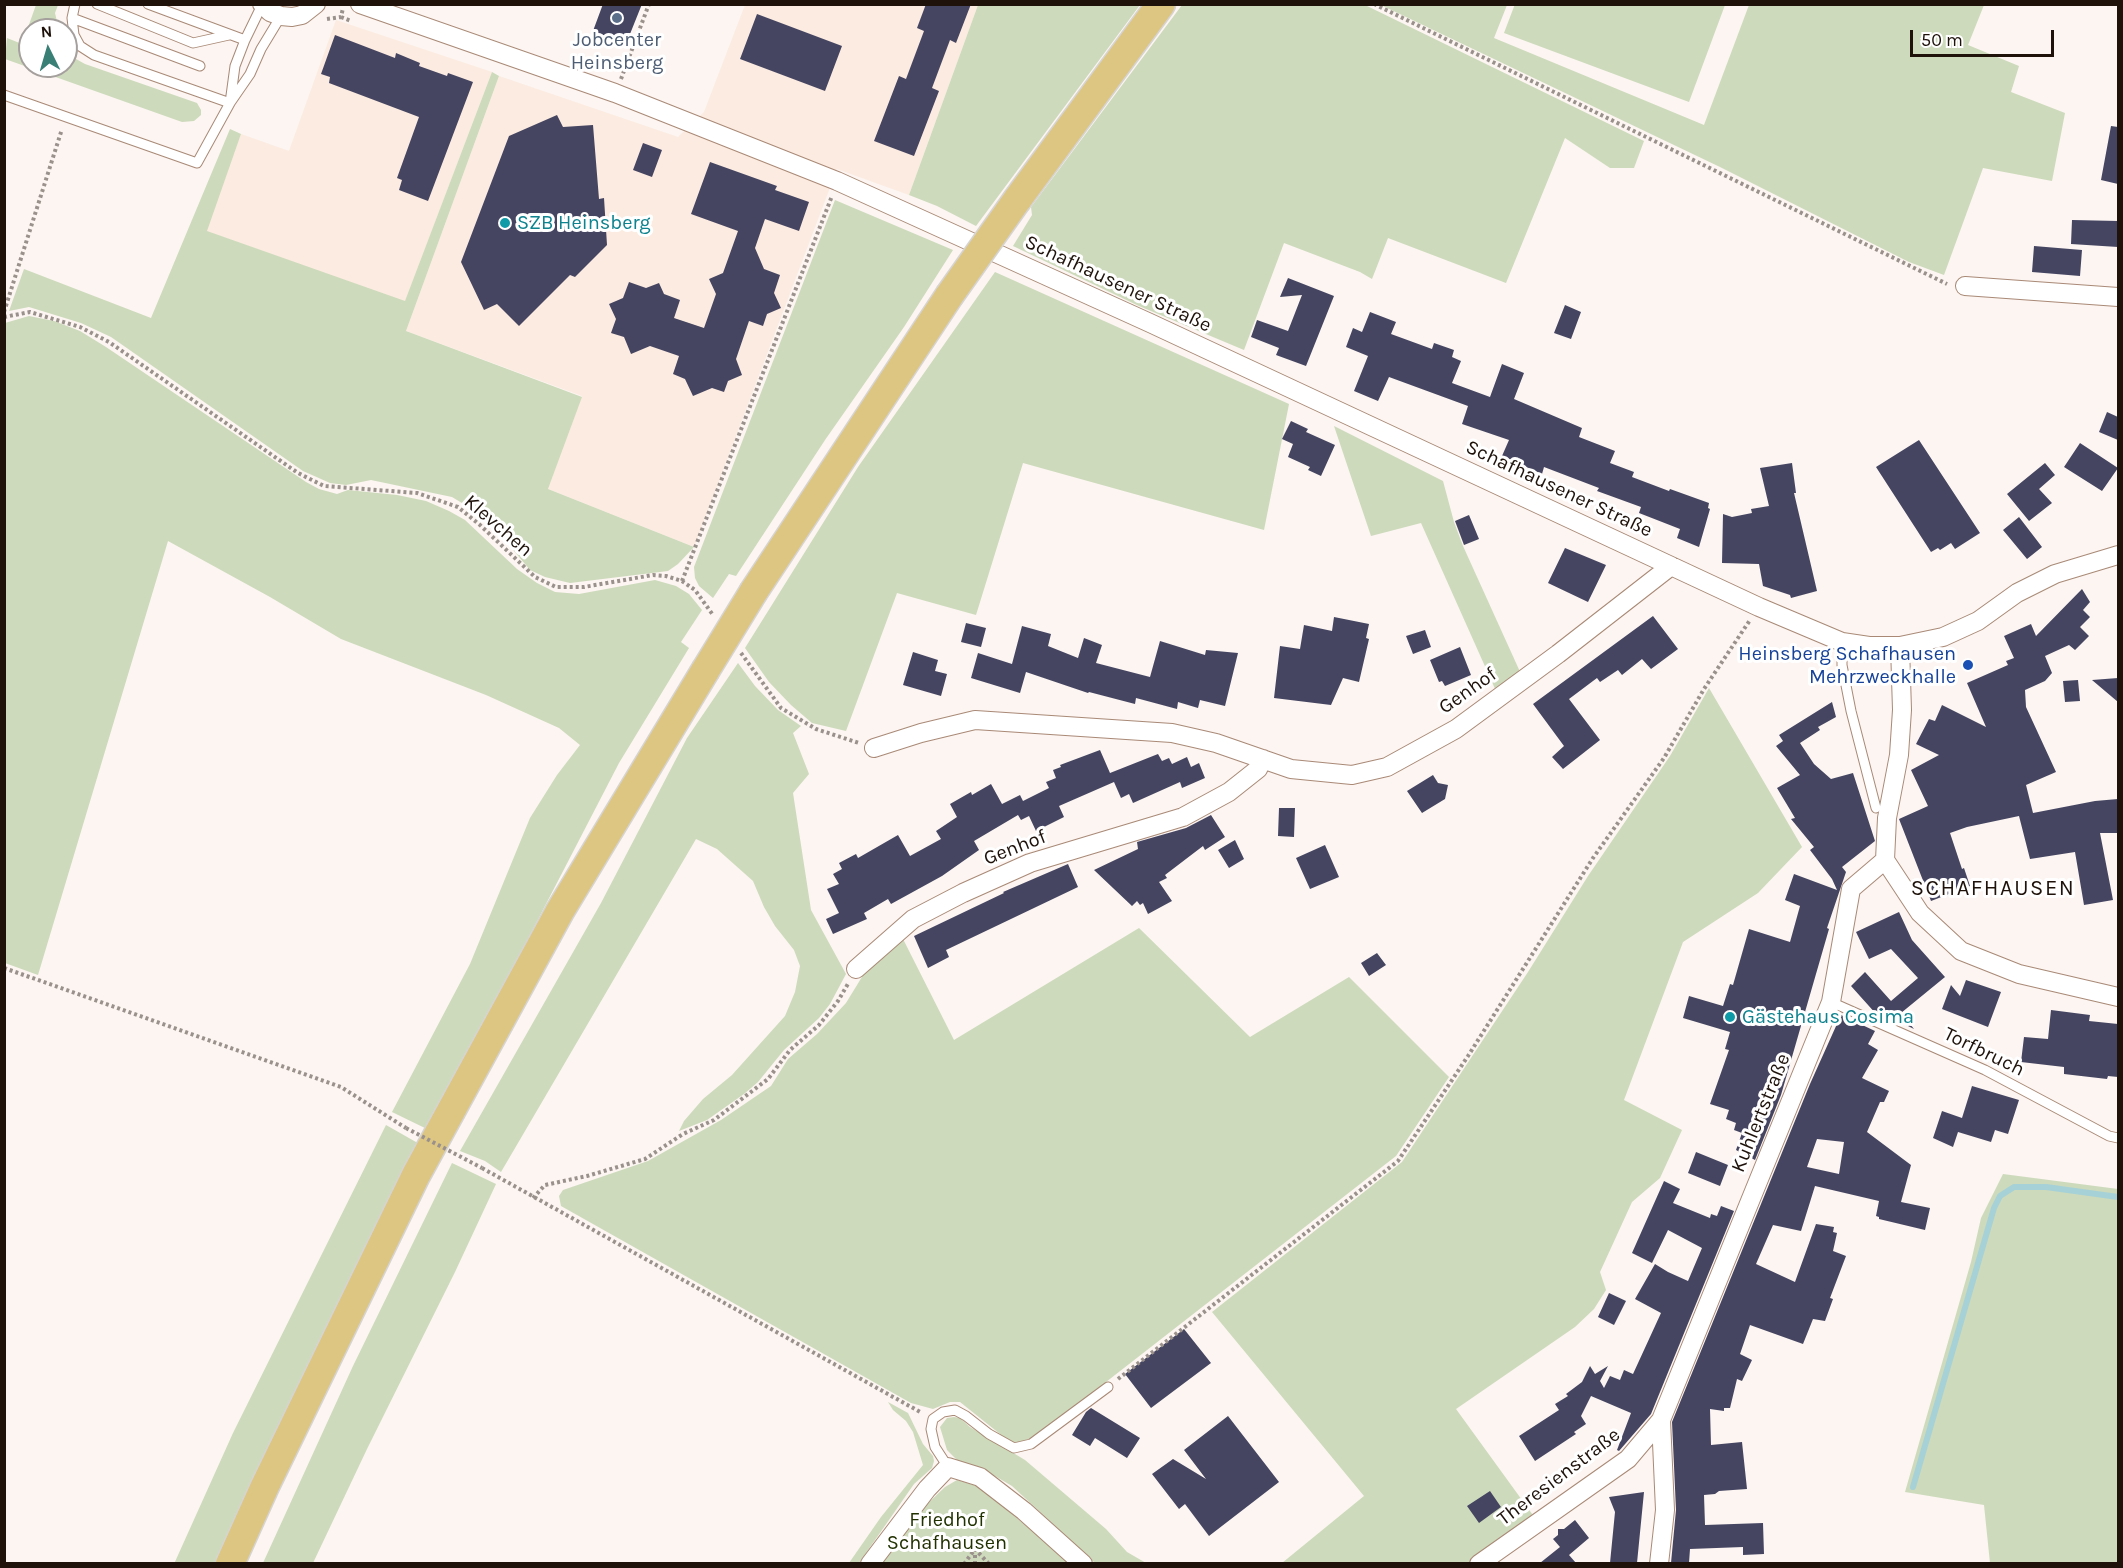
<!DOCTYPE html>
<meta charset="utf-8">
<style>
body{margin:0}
#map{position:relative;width:2123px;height:1568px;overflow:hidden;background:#fcf5f1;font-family:Karla,sans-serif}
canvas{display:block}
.frame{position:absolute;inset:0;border:6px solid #1e120b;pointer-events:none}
.north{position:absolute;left:18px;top:18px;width:60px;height:60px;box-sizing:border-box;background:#fff;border:2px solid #a5a09d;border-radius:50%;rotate:355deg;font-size:16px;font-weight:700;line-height:24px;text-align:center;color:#1e120b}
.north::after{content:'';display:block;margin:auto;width:21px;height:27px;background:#397f75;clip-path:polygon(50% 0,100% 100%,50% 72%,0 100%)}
.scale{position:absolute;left:1910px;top:30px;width:144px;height:27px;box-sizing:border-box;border:3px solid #1e120b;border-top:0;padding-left:8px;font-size:18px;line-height:21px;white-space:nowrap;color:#1e120b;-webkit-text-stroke:4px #fff;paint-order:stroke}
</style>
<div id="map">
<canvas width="2123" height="1568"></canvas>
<div class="frame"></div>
<div class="north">N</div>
<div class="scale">50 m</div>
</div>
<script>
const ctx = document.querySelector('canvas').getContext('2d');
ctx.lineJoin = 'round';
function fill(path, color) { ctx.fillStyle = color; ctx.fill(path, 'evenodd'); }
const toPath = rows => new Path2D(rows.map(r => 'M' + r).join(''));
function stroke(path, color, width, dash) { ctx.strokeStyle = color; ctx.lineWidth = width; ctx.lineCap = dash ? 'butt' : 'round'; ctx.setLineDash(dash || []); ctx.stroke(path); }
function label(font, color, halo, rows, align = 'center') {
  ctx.font = font + ' Karla,sans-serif'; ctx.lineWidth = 6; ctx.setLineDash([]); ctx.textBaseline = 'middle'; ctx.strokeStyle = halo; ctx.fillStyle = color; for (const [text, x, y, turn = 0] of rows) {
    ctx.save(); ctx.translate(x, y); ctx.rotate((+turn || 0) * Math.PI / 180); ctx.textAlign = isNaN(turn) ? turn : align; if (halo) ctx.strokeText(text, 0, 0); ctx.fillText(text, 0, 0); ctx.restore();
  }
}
const built = toPath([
 [745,5,978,5,909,195,837,169,694,547,548,489,582,396,406,331,499,76,678,137,704,112],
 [336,20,492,72,405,302,206,231,241,134,289,151]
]);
const green = toPath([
 [1515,4,1725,4,1725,5,1689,102,1504,33],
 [36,5,58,5,55,13,59,30,30,30,30,66,66,66,66,51,67,54,85,64,197,103,201,110,201,115,194,121,182,122,5,59,7,38,22,44],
 [978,5,1140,5,976,226,937,206,909,195],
 [1182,5,1365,5,1644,141,1634,168,1610,168,1565,138,1506,283,1388,238,1372,279,1360,272,1284,243,1244,350,1139,306,1013,246,1032,215,1031,207],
 [1381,5,1507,5,1494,38,1704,125,1749,5,1984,5,1968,45,2019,66,2011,92,2065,113,2052,181,1983,168,1944,275,1909,262,1720,167],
 [492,72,499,76,406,331,582,397,548,489,694,547,678,564,668,571,570,583,545,577,530,570,493,526,472,509,452,497,371,480,346,485,330,483,303,471,111,337,81,323,29,307,9,311,24,269,151,318,230,129,241,134,207,231,405,301],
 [835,200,953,250,904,327,825,440,736,576,729,574,713,598,699,586,695,578,694,567],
 [995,272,1289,404,1264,530,1023,463,976,615,897,593,846,731,812,723,791,705,769,682,745,648,858,467],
 [29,316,54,321,80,331,106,347,306,482,319,489,337,494,348,490,397,495,426,501,449,511,465,520,517,569,537,583,555,592,579,594,655,580,676,586,689,594,702,610,681,642,689,648,619,763,429,1130,392,1112,470,964,530,818,557,775,580,745,559,728,486,695,341,639,270,597,168,541,38,975,5,963,5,323],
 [1334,426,1443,481,1454,522,1463,546,1521,674,1496,691,1421,523,1371,536],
 [738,663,755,686,778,710,801,726,793,733,809,774,793,793,811,910,846,974,830,1004,819,1018,784,1050,758,1082,744,1094,707,1120,679,1131,684,1121,703,1099,732,1075,785,1016,795,992,800,966,794,950,775,926,764,907,753,881,717,849,696,839,501,1172,485,1161,460,1151,601,903,687,738],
 [1709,688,1802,847,1758,893,1683,942,1624,1100,1682,1130,1660,1178,1632,1202,1600,1272,1606,1290,1594,1309,1575,1327,1456,1409,1535,1518,1472,1563,1282,1563,1364,1496,1212,1312,1402,1162,1528,972,1588,876,1670,756],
 [1139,928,1250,1037,1349,977,1449,1077,1396,1156,1038,1435,1021,1442,1013,1442,1005,1438,960,1402,950,1402,933,1409,911,1403,561,1206,559,1196,563,1190,648,1161,721,1120,771,1086,788,1059,817,1034,846,1003,865,972,902,937,954,1040],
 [386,1125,423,1146,224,1563,174,1564,233,1433],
 [452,1163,496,1184,455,1272,367,1449,313,1563,263,1563,353,1366],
 [2003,1174,2118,1189,2118,1563,1990,1563,1984,1505,1905,1492,1971,1262,1981,1218],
 [888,1402,908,1413,923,1444,933,1456,934,1461,932,1468,914,1484,859,1563,849,1563,881,1517,923,1465,913,1432,906,1421,893,1410],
 [954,1417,960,1418,970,1427,1025,1460,1106,1529,1127,1552,1146,1563,1095,1563,1012,1486,983,1469,957,1460,947,1450,940,1427,947,1418],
 [957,1480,980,1487,1070,1563,882,1564,923,1508,945,1487]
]);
const stream = toPath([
 [1913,1487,1994,1208,2000,1196,2014,1187,2046,1187,2118,1197]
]);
const building = toPath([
 [603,4,642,4,626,44,593,31],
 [926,4,971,4,956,43,950,40,932,88,939,91,914,156,874,141,899,76,906,79,924,31,917,28],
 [757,14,842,46,825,91,740,59],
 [335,35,395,58,396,53,420,63,419,66,447,76,448,73,473,82,428,201,399,190,402,180,397,178,419,117,329,83,330,77,321,74],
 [557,115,563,127,593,125,599,199,604,198,607,245,575,277,570,275,519,326,497,304,484,310,461,262,509,136],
 [2111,126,2118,127,2118,184,2101,180],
 [643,143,662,150,652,177,633,170],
 [710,162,777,186,775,190,809,202,799,231,765,219,755,248,764,269,780,275,774,293,781,308,767,314,763,326,749,321,736,359,742,375,728,381,724,392,712,388,693,396,685,379,673,374,679,356,650,346,631,354,624,337,611,333,616,319,609,304,623,298,629,282,646,288,659,283,664,294,680,300,674,318,704,328,716,294,709,279,723,273,738,231,691,214],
 [2072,220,2118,221,2118,247,2071,244],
 [2034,246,2082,250,2080,276,2032,272],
 [1288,278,1334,296,1306,366,1276,355,1279,348,1251,337,1257,320,1288,331,1302,295,1280,297],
 [1565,305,1581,312,1571,339,1554,333],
 [1370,312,1396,322,1391,334,1432,349,1434,343,1454,350,1452,357,1461,361,1452,383,1490,397,1502,364,1524,373,1514,399,1582,428,1579,437,1615,451,1610,463,1634,472,1632,477,1669,491,1670,489,1709,503,1708,508,1710,509,1699,547,1677,538,1680,529,1639,513,1641,507,1597,491,1599,488,1544,467,1542,474,1502,456,1509,440,1462,424,1468,406,1389,377,1378,401,1354,391,1368,356,1346,347,1353,328,1362,332],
 [2107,412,2118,417,2118,440,2099,432],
 [1291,421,1308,429,1306,432,1335,445,1321,476,1308,470,1310,467,1288,457,1293,444,1282,439],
 [1919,440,1980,533,1955,549,1951,543,1940,550,1938,548,1931,552,1876,467],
 [2080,443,2118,468,2102,491,2064,467],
 [1792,463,1796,493,1794,493,1817,591,1791,598,1790,595,1763,586,1759,564,1722,563,1723,514,1732,517,1752,513,1751,509,1769,506,1760,468],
 [2045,463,2055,475,2039,489,2052,503,2029,521,2007,494],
 [1469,515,1479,539,1464,545,1455,521],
 [2019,517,2042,547,2027,559,2003,530],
 [1565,548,1606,565,1588,602,1548,583],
 [2082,589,2090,602,2083,610,2090,617,2080,627,2089,636,2075,650,2069,645,2045,656,2052,673,2045,681,2025,690,2026,707,2056,772,2026,785,2033,813,2095,801,2118,799,2118,833,2100,833,2113,900,2084,905,2075,852,2030,859,2019,816,1967,827,1950,833,1962,869,1964,868,1970,886,1931,901,1899,819,1928,806,1911,770,1939,755,1916,744,1929,719,1935,721,1942,705,1986,727,1967,683,2008,665,2006,661,2014,658,2004,636,2031,624,2036,636],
 [1653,616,1678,649,1651,669,1642,659,1622,675,1618,670,1600,682,1597,678,1569,699,1600,740,1563,769,1552,757,1564,746,1533,704],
 [1334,617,1369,624,1366,638,1369,639,1359,682,1343,678,1331,705,1274,698,1280,646,1300,649,1304,625,1332,631],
 [966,623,986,628,981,647,961,642],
 [1022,626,1051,634,1048,646,1078,658,1084,638,1102,645,1096,663,1150,677,1160,641,1205,655,1206,650,1238,653,1225,706,1200,700,1198,708,1178,702,1177,709,1136,698,1135,704,1089,692,1088,693,1026,672,1020,693,971,678,978,653,1012,664],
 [1425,630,1431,647,1413,654,1406,636],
 [1460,647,1471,675,1445,686,1442,681,1439,682,1430,660],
 [913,652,938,660,935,671,947,674,941,696,903,685],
 [2118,678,2118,702,2092,680],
 [2078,680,2080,701,2065,702,2063,681],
 [1832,702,1836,717,1818,727,1820,730,1800,743,1814,764,1831,779,1853,773,1875,841,1842,867,1846,872,1827,928,1829,929,1781,1095,1755,1160,1736,1150,1742,1133,1734,1130,1736,1123,1726,1119,1729,1110,1710,1104,1729,1050,1725,1049,1730,1032,1683,1018,1689,996,1723,1006,1730,984,1733,985,1749,929,1790,942,1800,906,1785,900,1794,874,1837,890,1832,879,1810,850,1814,847,1791,819,1795,818,1777,788,1800,775,1776,746,1783,741,1779,735],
 [1100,750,1110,773,1158,754,1162,761,1169,758,1172,764,1187,757,1191,767,1199,763,1205,778,1182,788,1180,782,1133,803,1129,794,1121,798,1114,782,1059,806,1064,817,1036,831,1029,816,1021,820,1018,815,974,841,979,850,942,876,891,904,888,899,864,913,867,919,833,934,826,919,839,913,827,889,839,884,833,874,842,869,839,863,856,854,858,858,898,835,910,856,941,839,936,831,957,817,950,804,971,792,972,795,991,784,1002,804,1020,795,1023,801,1049,788,1046,782,1056,778,1053,770,1061,767,1060,765],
 [1433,775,1438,783,1448,785,1445,799,1422,813,1407,791],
 [1279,808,1295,808,1294,837,1278,836],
 [1211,815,1225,837,1205,850,1203,846,1165,875,1167,878,1159,882,1172,901,1148,914,1143,903,1140,905,1137,901,1132,906,1094,870,1138,849,1137,842,1186,828],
 [1235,840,1244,859,1229,868,1218,850],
 [1325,845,1339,877,1310,889,1296,858],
 [1068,864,1078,887,946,950,949,957,928,968,914,936,1004,893,1003,892],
 [1899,912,1912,940,1945,977,1901,1013,1914,1029,1884,1014,1882,1017,1877,1015,1851,986,1865,972,1891,1001,1918,978,1891,949,1869,959,1856,932],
 [1377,953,1386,965,1369,976,1361,963],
 [1966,980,2001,992,1988,1027,1942,1009,1951,985,1960,996],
 [2051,1010,2090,1015,2089,1021,2118,1024,2118,1077,2108,1076,2107,1079,2064,1074,2064,1067,2021,1062,2024,1037,2048,1039],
 [1841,1015,1875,1031,1868,1044,1878,1050,1862,1078,1889,1091,1884,1102,1880,1102,1867,1132,1911,1165,1901,1202,1930,1208,1925,1230,1879,1219,1879,1217,1876,1216,1879,1201,1815,1186,1801,1231,1773,1225,1756,1264,1795,1282,1816,1224,1834,1227,1833,1232,1837,1233,1833,1251,1846,1256,1830,1298,1833,1299,1825,1321,1813,1319,1803,1344,1750,1325,1740,1354,1752,1360,1742,1381,1737,1379,1730,1408,1724,1408,1724,1411,1710,1409,1711,1445,1742,1442,1747,1489,1719,1491,1715,1494,1704,1495,1705,1525,1763,1523,1764,1554,1743,1555,1743,1547,1690,1549,1689,1563,1671,1563,1676,1510,1672,1422,1810,1084],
 [1817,1139,1844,1142,1839,1174,1807,1167],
 [1972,1086,2019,1100,2008,1134,1995,1130,1991,1142,1958,1132,1953,1147,1933,1138,1942,1111,1962,1118],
 [1696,1152,1728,1165,1720,1186,1688,1173],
 [1664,1181,1680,1189,1673,1203,1710,1218,1711,1214,1717,1216,1721,1206,1734,1211,1651,1414,1619,1451,1617,1450,1631,1413,1591,1396,1581,1416,1586,1424,1574,1432,1576,1434,1535,1461,1519,1436,1559,1410,1555,1404,1568,1396,1566,1394,1582,1382,1590,1366,1595,1374,1608,1366,1600,1381,1604,1388,1610,1376,1620,1380,1624,1370,1633,1374,1661,1313,1635,1299,1655,1264,1668,1272,1688,1281,1702,1248,1668,1230,1652,1263,1632,1253],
 [1609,1293,1626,1301,1614,1325,1598,1317],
 [1184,1329,1211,1363,1151,1408,1125,1374],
 [1091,1408,1140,1438,1127,1458,1095,1438,1090,1446,1072,1435,1086,1412],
 [1228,1416,1279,1482,1209,1536,1185,1504,1179,1509,1152,1474,1173,1459,1206,1479,1184,1450],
 [1490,1491,1501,1507,1479,1523,1467,1506],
 [1644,1492,1637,1563,1610,1563,1615,1512,1609,1497],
 [1575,1520,1589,1538,1569,1555,1576,1563,1540,1563,1560,1547,1553,1539,1558,1535,1558,1529,1564,1529]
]);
const path = toPath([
 [1374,4,1947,284],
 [341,17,351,21],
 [327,19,341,17,343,8],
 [621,79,649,4],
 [4,312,62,129],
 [4,317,30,312,80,327,109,342,298,473,324,486,417,493,458,507,480,525,535,577,556,587,584,587,653,575,666,576,682,581,695,590,713,615],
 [682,581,832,196],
 [741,653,781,708,816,729,859,743],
 [4,968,341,1087,406,1128],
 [482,1168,922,1413],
 [533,1198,545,1185,587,1176,645,1159,683,1134,714,1120,768,1079,790,1050,819,1025,838,1001,849,982],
 [1118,1379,1398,1161,1468,1056,1593,858,1664,758,1704,689,1750,620],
 [975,1549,975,1564],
 [964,1564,975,1549,989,1564]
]);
const lane = toPath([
 [75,4,72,18,74,35,80,46,94,55,230,103,250,74,261,49,281,16],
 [97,4,193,43,229,35],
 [148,4,245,40],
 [72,18,200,66],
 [4,95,197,163,230,103,235,66,245,40,262,5],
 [1842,642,1842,665,1851,711,1876,808],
 [1831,1002,1985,1070,2109,1136,2118,1138],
 [948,1467,935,1447,931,1429,933,1419,943,1412,955,1410,966,1416,989,1434,1014,1448,1031,1444,1108,1387]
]);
const street = toPath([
 [262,4,270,12,281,16,292,17,302,15,316,4],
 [360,4,615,93,837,181,1150,323,1759,607,1842,642,1869,646,1900,646,1943,637,1978,621,2017,593,2055,574,2118,555],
 [1965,286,2118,297],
 [874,748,921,733,975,720,1172,733,1216,743,1291,769,1352,775,1387,767,1456,729,1558,654,1671,566],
 [1885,860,1920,913,1961,951,2019,974,2118,997],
 [856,969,913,919,963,893,1030,863,1183,817,1229,792,1258,769,1263,759],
 [870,1564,927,1489,948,1467,980,1477,1024,1511,1083,1564],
 [1479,1564,1628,1459,1661,1420],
 [1659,1564,1665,1510,1661,1420,1831,1002,1851,889,1885,860,1887,818,1899,755,1902,710,1900,646]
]);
const primary = toPath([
 [1017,200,1161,4],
 [754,591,949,296],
 [230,1564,265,1486,416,1175,560,911,705,671]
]);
const pathBridge = toPath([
 [406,1128,482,1168]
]);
const primaryBridge = toPath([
 [949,296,1017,200],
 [705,671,754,591]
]);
const markers = [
 [617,18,6,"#5c6f8a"],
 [505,223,6,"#0f9aa8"],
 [1968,665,6,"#1a4fb4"],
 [1730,1017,6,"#0f9aa8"]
];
const serviceNames = [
 ["Jobcenter",617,40],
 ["Heinsberg",617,63]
];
const cultureNames = [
 ["SZB Heinsberg",517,223],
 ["Gästehaus Cosima",1742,1017]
];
const streetNames = [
 ["Schafhausener Straße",1118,284,25],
 ["Schafhausener Straße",1559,489,25],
 ["Klevchen",498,526,41],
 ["Genhof",1468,691,-35],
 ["Genhof",1015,848,-21],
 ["Torfbruch",1984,1052,26],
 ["Kuhlertstraße",1761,1113,-68],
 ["Theresienstraße",1559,1477,-37]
];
const transitNames = [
 ["Heinsberg Schafhausen",1956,654],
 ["Mehrzweckhalle",1956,677]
];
const parkNames = [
 ["Friedhof",947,1520],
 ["Schafhausen",947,1543]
];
const quarterNames = [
 ["SCHAFHAUSEN",1993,889]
];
fill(built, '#fcebe0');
fill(green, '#cddabb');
stroke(stream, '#a6d1d7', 6);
fill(building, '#454562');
stroke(lane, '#a98976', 11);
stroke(street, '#a98976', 20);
stroke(primary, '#d6d4d3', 31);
stroke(path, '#9a918c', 4, [3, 3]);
stroke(lane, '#fff', 9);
stroke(street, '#fff', 18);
stroke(primary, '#ddc682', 28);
stroke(primaryBridge, '#d6d4d3', 31, []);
stroke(pathBridge, '#9a918c', 4, [3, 3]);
stroke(primaryBridge, '#ddc682', 28);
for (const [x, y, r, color] of markers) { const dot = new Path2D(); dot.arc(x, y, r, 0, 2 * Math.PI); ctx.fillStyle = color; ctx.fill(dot); stroke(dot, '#fff', 2); }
label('20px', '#4e5e75', '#fff', serviceNames);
label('20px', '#0d838f', '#fff', cultureNames, 'left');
label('20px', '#1e120b', '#fff', streetNames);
label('20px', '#164399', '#fff', transitNames, 'right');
label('20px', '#213100', '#fff', parkNames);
ctx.letterSpacing = '1.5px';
label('22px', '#1e120b', '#fff', quarterNames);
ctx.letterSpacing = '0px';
</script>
